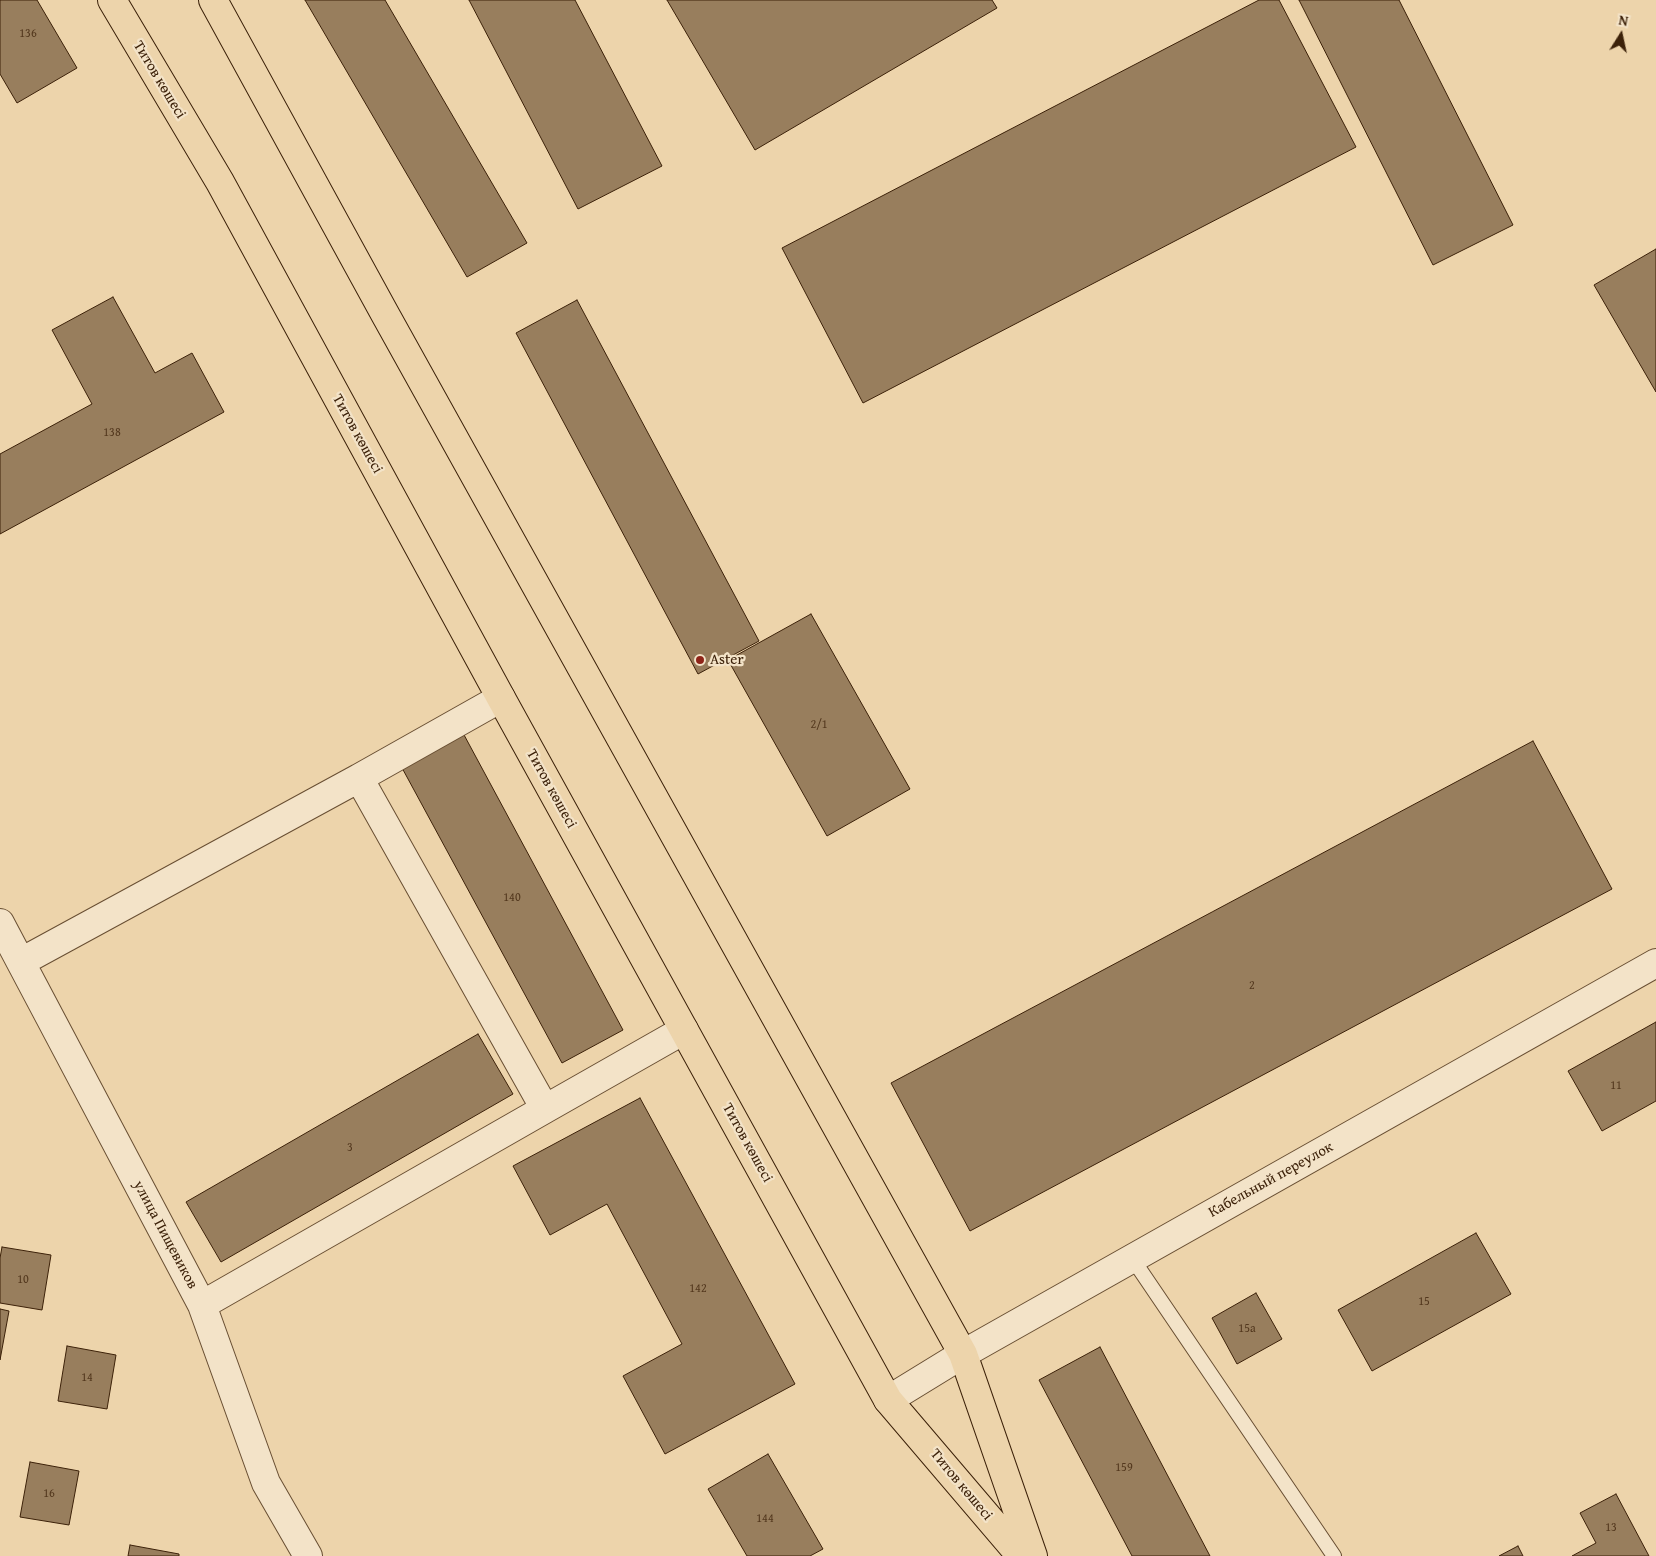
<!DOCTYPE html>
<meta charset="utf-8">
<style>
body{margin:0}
#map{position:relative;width:1656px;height:1556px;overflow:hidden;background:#edd4ab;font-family:"Gentium Book Plus",serif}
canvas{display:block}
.north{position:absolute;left:1596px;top:10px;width:50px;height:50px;-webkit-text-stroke:4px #f3e3c8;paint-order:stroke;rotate:10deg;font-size:14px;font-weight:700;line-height:20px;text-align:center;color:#3c2109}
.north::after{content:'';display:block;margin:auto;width:18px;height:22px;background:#3c2109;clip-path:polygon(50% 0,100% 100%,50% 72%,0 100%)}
</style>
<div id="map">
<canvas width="1656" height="1556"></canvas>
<div class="north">N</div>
</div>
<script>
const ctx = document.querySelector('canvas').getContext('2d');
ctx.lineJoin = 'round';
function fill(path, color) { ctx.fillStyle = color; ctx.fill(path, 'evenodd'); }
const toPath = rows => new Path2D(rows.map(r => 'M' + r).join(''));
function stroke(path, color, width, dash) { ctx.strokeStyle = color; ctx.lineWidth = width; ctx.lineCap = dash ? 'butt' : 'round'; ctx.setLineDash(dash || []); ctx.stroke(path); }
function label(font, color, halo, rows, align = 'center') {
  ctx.font = font + ' "Gentium Book Plus",serif'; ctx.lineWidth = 4.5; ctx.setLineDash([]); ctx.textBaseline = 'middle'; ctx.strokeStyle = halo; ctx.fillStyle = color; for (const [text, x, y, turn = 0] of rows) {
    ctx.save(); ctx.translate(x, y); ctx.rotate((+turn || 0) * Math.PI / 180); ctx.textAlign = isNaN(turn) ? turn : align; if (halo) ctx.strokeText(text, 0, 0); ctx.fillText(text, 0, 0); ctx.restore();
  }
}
const building = toPath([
 [0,0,37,0,77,68,17,103,0,74,0,0],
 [305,0,385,0,527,243,467,277,305,0],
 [469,0,575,0,662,166,578,209,469,0],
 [667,0,992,0,997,8,755,150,667,0],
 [1259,0,1279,0,1356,147,863,403,782,248,1259,0],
 [1299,0,1399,0,1513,225,1433,265,1299,0],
 [1656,249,1656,392,1594,285,1656,249],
 [113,297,155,373,192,353,224,412,0,534,0,454,92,404,52,330,113,297],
 [577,300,759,641,698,674,516,333,577,300],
 [811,614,910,789,827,836,728,660,811,614],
 [463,733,623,1030,562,1063,401,766,463,733],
 [1533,741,1612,889,970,1231,891,1083,1533,741],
 [1656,1022,1656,1101,1602,1131,1568,1071,1656,1022],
 [478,1034,513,1094,221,1262,186,1202,478,1034],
 [640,1098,795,1384,665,1454,623,1376,682,1344,607,1204,550,1235,513,1166,640,1098],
 [1476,1233,1511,1294,1372,1371,1338,1310,1476,1233],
 [2,1247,51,1255,42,1310,0,1303,0,1258,2,1247],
 [1256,1293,1282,1339,1237,1364,1212,1318,1256,1293],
 [0,1309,9,1311,0,1360,0,1309],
 [67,1346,116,1355,107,1409,58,1401,67,1346],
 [1100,1347,1210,1556,1132,1556,1039,1380,1100,1347],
 [768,1454,823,1549,810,1556,747,1556,708,1489,768,1454],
 [30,1462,79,1471,69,1525,20,1517,30,1462],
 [1616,1494,1649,1556,1572,1556,1596,1543,1580,1513,1616,1494],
 [130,1545,179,1554,179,1556,128,1556,130,1545],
 [1518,1546,1523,1556,1499,1556,1518,1546]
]);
const lane = toPath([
 [1132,1258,1334,1556]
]);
const street = toPath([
 [501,698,359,778,545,1109,684,1030],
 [0,923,202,1305,266,1483,308,1556],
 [21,962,359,778],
 [202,1305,545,1109],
 [888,1400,963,1354,1656,963]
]);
const highway = toPath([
 [112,0,220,182,501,698,888,1400,1021,1556],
 [213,0,385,314,963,1354,1033,1556]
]);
const markers = [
 [700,660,5,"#8f2418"]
];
const numberNames = [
 ["136",28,34],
 ["138",112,433],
 ["2/1",819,725],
 ["140",512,898],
 ["2",1252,986],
 ["11",1616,1086],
 ["3",350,1148],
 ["10",23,1280],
 ["142",698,1289],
 ["15",1424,1302],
 ["15а",1247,1329],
 ["14",87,1378],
 ["159",1124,1468],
 ["16",49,1494],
 ["144",765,1519],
 ["13",1611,1528]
];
const streetNames = [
 ["Титов көшесі",159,80,59],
 ["Титов көшесі",357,434,61],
 ["Титов көшесі",551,789,61],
 ["Титов көшесі",747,1143,61],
 ["Кабельный переулок",1271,1180,-29],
 ["улица Пищевиков",165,1235,62],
 ["Титов көшесі",961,1485,50]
];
const poiNames = [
 ["Aster",710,660]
];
fill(building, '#987e5d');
stroke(building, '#3c2109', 1);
stroke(lane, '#684e32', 16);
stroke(street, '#684e32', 30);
stroke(highway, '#3c2109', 30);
stroke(lane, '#f3e3c8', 14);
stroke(street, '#f3e3c8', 28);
stroke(highway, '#edd4ab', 28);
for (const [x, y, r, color] of markers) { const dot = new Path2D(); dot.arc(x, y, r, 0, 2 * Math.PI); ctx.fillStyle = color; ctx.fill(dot); stroke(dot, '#f3e3c8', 2); }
label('12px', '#53381e', null, numberNames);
label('15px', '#3c2109', '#f3e3c8', streetNames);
label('15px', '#3c2109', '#f3e3c8', poiNames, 'left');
</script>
